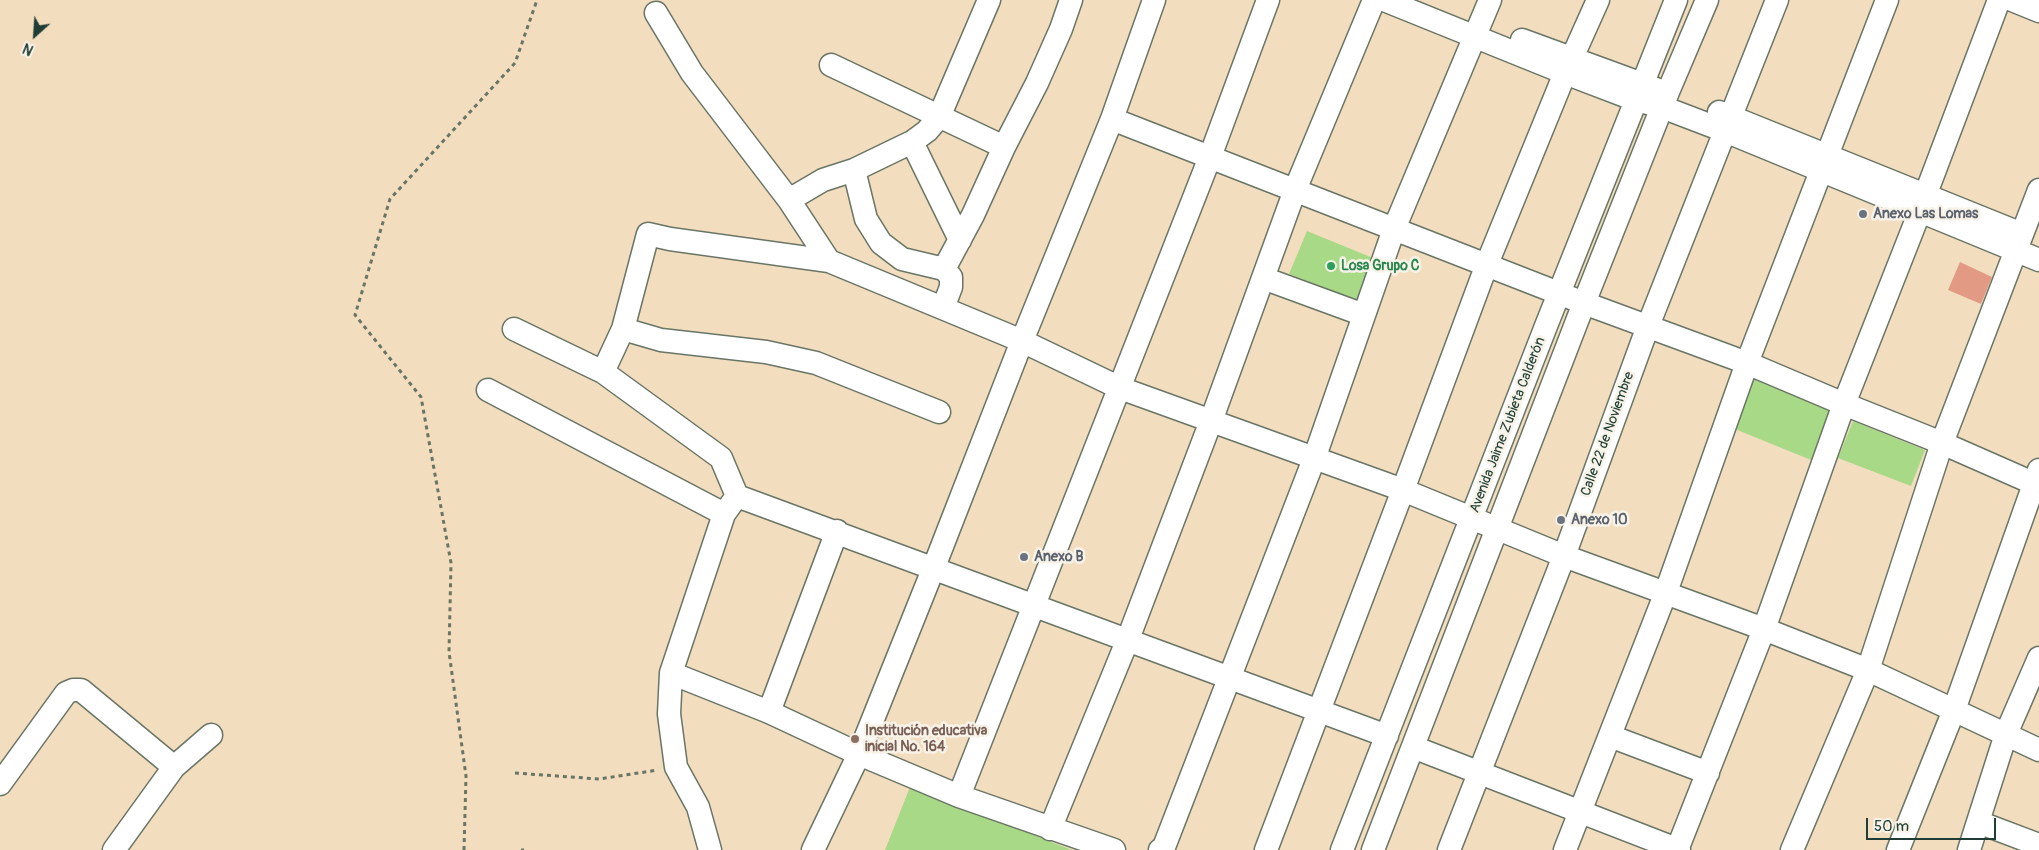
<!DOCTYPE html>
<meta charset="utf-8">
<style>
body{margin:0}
#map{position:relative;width:2039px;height:850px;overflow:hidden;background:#f3ddbf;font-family:Pangolin,sans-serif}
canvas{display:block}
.north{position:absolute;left:10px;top:10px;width:50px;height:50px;-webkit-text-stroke:4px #f7f3e8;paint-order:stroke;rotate:206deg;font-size:14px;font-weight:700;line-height:20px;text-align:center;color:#1f3d34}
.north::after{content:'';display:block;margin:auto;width:18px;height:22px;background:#1f3d34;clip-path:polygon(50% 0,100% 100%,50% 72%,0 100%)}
.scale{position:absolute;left:1866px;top:818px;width:130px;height:22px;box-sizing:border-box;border:2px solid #1f3d34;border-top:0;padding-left:6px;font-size:15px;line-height:18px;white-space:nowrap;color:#1f3d34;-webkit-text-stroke:4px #f7f3e8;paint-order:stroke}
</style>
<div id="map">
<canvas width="2039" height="850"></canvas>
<div class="north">N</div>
<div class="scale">50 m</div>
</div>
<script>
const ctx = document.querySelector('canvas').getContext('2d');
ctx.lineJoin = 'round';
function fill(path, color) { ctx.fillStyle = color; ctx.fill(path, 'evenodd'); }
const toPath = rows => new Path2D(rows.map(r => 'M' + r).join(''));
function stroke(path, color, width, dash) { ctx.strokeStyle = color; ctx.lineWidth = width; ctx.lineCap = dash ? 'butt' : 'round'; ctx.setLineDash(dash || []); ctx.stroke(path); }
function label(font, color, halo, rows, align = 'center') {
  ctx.font = font + ' Pangolin,sans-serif'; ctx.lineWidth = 5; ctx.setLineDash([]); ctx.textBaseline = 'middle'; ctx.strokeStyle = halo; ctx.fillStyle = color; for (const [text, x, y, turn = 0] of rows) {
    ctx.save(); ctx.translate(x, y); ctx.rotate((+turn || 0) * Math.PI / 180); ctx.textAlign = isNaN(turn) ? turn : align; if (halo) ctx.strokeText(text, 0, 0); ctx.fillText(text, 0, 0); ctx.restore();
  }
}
const green = toPath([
 [1307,231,1373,258,1356,301,1289,274],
 [1750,375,1837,410,1816,462,1730,427],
 [1853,421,1925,450,1911,486,1838,458],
 [910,787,1072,850,885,850]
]);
const building = toPath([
 [1960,262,1992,277,1981,304,1948,290]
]);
const path = toPath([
 [515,773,599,779,658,770],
 [464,850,466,776,449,652,451,563,421,397,355,315,390,199,515,63,537,0],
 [521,850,524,850]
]);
const minor = toPath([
 [1384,0,1565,73,1636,100,1662,107,1725,131,2039,260],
 [2012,0,2039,11],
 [656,13,692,73,789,200,829,261,1022,341,1120,388,1403,490,1564,556,1764,629,1868,670,2039,750],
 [1522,40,1656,89],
 [1572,58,1598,0],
 [831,65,1004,147],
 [1719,112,2022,234],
 [1731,116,1777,0],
 [1112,119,1584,303,1747,363,1844,404,1942,443,2033,483],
 [912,142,960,240],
 [854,170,866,219,881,243,902,259,944,269,951,277,951,287,943,308],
 [1925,196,1999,0],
 [789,200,823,180,854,170,912,142,927,131,939,117,989,0],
 [944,269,973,215,1004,147,1037,83,1061,29,1071,0],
 [1263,278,1364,315],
 [514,329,603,372,721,458,737,496,1387,736],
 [623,329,661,340,766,352,816,363,939,412],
 [603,372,623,329,648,234,670,239,829,261],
 [488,390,724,514],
 [671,673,769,712,859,754,959,796,1114,850],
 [769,712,837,531],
 [1610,736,1708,773],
 [1413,747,1679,850],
 [0,784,66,693,73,690,81,690,174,767],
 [959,796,1210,157,1268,0],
 [1978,822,2039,845],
 [1050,829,1128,639,1211,421,1295,190,1374,0],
 [114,850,174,767,211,735],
 [710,850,698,807,676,767,669,714,671,673,724,514,737,496],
 [813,850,859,754,934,567,1022,341,1112,119,1154,0],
 [1160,850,1164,847,1314,459,1394,229,1490,0],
 [1266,850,1403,490,1487,264,1565,73],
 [1342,850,1546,326,1676,0],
 [1373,850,1584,303,1668,92,1707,0],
 [1449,850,1564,556,1648,326,1725,131],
 [1565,850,1666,592,1747,363,1887,0],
 [1677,850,1764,629,1844,404,1920,211],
 [1792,850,1868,670,1942,443,2039,190],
 [1898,850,1954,710,2039,470],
 [1969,850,2006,734,2039,658]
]);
const markers = [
 [1863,214,5,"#6b7280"],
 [1331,266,5,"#2e9e5b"],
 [1561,520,5,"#6b7280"],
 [1024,557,5,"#6b7280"],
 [855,739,5,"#8d6e63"]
];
const worshipNames = [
 ["Anexo Las Lomas",1873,214],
 ["Anexo 10",1571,520],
 ["Anexo B",1034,557]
];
const leisureNames = [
 ["Losa Grupo C",1341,266]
];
const streetNames = [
 ["Avenida Jaime Zubieta Calderón",1508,425,-69],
 ["Calle 22 de Noviembre",1608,434,-70]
];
const educationNames = [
 ["Institución educativa",865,731],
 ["inicial No. 164",865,747]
];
fill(green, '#a8d987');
fill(building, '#e39a85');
stroke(minor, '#697565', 25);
stroke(path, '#697565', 3, [4, 4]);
stroke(minor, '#fff', 22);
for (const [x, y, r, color] of markers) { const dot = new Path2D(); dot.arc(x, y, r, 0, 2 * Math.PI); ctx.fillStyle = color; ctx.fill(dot); stroke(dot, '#f7f3e8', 2); }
label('bold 14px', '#5b616d', '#f7f3e8', worshipNames, 'left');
label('bold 14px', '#27864d', '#f7f3e8', leisureNames, 'left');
label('14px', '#1f3d34', '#f7f3e8', streetNames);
label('bold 14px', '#785e54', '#f7f3e8', educationNames, 'left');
</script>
